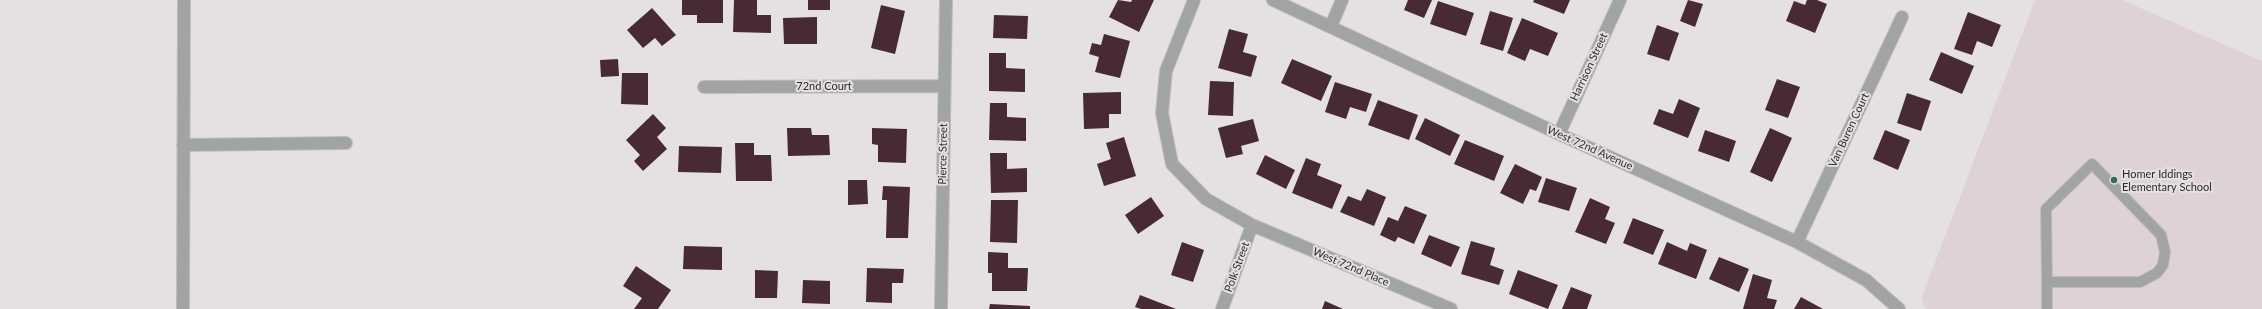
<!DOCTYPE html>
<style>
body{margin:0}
canvas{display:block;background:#e5e1e2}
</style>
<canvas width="2262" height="309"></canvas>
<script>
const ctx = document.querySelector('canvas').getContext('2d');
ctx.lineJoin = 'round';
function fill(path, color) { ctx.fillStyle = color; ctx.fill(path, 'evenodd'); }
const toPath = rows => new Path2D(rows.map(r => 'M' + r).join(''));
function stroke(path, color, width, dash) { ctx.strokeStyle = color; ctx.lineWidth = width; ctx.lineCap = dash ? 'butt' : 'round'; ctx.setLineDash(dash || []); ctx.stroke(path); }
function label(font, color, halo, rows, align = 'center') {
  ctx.font = font + ' Lato,sans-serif'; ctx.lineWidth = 4; ctx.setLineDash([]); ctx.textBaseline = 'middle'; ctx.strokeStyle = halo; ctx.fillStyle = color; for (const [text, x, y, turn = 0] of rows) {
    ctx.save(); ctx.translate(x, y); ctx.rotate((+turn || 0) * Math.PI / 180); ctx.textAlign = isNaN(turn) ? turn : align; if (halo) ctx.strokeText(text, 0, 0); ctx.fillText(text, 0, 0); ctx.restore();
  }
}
const built = toPath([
 [2035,0,2122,0,2262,61,2262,309,1926,309,1921,299]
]);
const building = toPath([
 [682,0,723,0,723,23,697,23,697,15,682,15],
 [734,0,757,0,757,15,771,15,771,33,733,32],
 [808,0,830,0,830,10,808,10],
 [1118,0,1131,2,1132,0,1154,0,1139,32,1109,17],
 [1408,0,1432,0,1424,18,1404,10],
 [1534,0,1570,0,1564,14,1533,2],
 [1688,0,1703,4,1695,27,1680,21],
 [1807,0,1817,0,1827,4,1815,33,1786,21,1794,1,1805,5],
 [1438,1,1474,13,1466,36,1430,24],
 [881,5,905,11,895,54,871,48],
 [652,8,676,35,662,46,655,38,643,48,627,30],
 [1490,11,1513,18,1503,51,1480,44],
 [1968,12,2001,25,1992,47,1977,41,1972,55,1954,49],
 [994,15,1028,16,1027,39,993,38],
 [817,17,817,44,784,44,783,18],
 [1522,18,1558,33,1548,56,1530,49,1525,61,1507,53],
 [1657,25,1679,33,1669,61,1647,54],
 [1229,29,1248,34,1243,52,1257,56,1251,77,1218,68],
 [1104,34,1130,41,1120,78,1095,72,1099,57,1089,54,1092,43,1101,45],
 [1941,52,1974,66,1962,94,1929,80],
 [989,53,1006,53,1006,68,1025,69,1025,92,989,91],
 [618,59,619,76,601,77,600,60],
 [1292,59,1332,76,1321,101,1281,83],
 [622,73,648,73,648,105,621,104],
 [1777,79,1800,87,1788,118,1765,110],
 [1210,81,1234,82,1233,116,1208,115],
 [1335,82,1372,94,1366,112,1350,107,1346,119,1325,112],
 [1121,92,1121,114,1109,114,1109,128,1084,129,1083,93],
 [1907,93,1931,101,1921,131,1897,123],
 [1679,99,1700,108,1688,138,1653,124,1659,109,1673,114],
 [1378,100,1418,115,1409,140,1368,125],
 [990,103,1007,103,1007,117,1026,118,1026,141,989,140],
 [653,114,666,128,657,137,667,149,643,171,634,161,640,155,626,140],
 [1425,118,1460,135,1450,156,1415,139],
 [1253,119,1259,141,1241,146,1243,154,1226,158,1218,128],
 [787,128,811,128,812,135,829,135,830,155,788,156],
 [872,128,907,129,906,163,878,162,878,145,872,144],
 [1770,128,1792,138,1772,182,1750,172],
 [1705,130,1736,141,1729,162,1698,151],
 [1885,130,1910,140,1898,170,1873,159],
 [1124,137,1136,176,1104,186,1097,164,1111,159,1106,143],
 [1465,140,1504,156,1494,181,1454,164],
 [735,143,754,143,754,155,771,155,772,181,736,181],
 [679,146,722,147,721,173,678,172],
 [990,153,1007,153,1007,169,1027,168,1027,192,991,193],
 [1265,155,1295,170,1286,189,1256,174],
 [1306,158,1321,164,1317,175,1342,185,1332,209,1292,193],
 [1515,164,1542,177,1536,191,1530,189,1523,204,1500,193],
 [1546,178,1577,188,1569,211,1538,202],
 [848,180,867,180,868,204,848,205],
 [883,186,910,187,908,238,886,238,887,200,882,200],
 [1367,189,1386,197,1374,226,1340,212,1348,196,1361,201],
 [1151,197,1164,216,1138,234,1125,215],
 [1590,198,1610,207,1605,219,1615,223,1606,244,1575,232],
 [991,200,1018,200,1017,243,990,242],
 [1405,206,1427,215,1414,244,1398,237,1395,242,1380,235,1388,217,1398,221],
 [1633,218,1664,230,1653,255,1623,243],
 [1429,235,1460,247,1451,267,1421,254],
 [1471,241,1495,248,1490,265,1504,270,1499,285,1461,274],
 [1182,242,1204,250,1193,282,1171,275],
 [1667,242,1687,251,1690,243,1707,250,1696,279,1658,264],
 [684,246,722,247,722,270,683,269],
 [988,252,1008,253,1008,268,1028,268,1027,291,992,291,992,273,988,273],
 [1719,257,1749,269,1739,292,1709,279],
 [636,266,671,290,658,309,634,309,642,298,623,286],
 [867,268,904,269,903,283,892,283,892,303,866,302],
 [755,270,778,271,777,298,755,298],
 [1518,270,1558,285,1548,309,1509,294],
 [1753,274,1772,280,1767,298,1777,300,1774,309,1743,309],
 [803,280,830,281,830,304,802,303],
 [1571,287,1592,295,1587,309,1562,309],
 [1140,295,1176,309,1141,309,1135,307],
 [1801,297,1823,309,1794,309],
 [1325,301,1343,309,1322,309],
 [990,304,1030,306,1030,309,989,309]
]);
const lane = toPath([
 [2047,282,2140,282,2157,273,2163,265,2165,252,2161,235,2092,164,2046,209,2047,282,2047,309]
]);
const street = toPath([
 [1194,0,1166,71,1162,113,1172,164,1206,199,1252,225,1451,309],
 [1273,0,1559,134,1797,242,1866,280,1899,309],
 [1331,26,1342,0],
 [704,87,944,86],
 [1559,134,1620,0],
 [183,145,346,143],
 [1797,242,1902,17],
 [183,309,184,0],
 [941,309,946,0],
 [1222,309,1252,225]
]);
const markers = [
 [2114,180,4,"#346e57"]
];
const streetNames = [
 ["Harrison Street",1589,67,-65],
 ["72nd Court",824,86],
 ["Van Buren Court",1849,130,-65],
 ["West 72nd Avenue",1590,148,24],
 ["Pierce Street",943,154,-89],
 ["Polk Street",1237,267,-70],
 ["West 72nd Place",1351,267,23]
];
const poiNames = [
 ["Homer Iddings",2122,174],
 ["Elementary School",2122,187]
];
fill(built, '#dfd2d5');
fill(building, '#472a32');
stroke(lane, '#c0bcbd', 12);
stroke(street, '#c0bcbd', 14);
stroke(lane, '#a2a3a3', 10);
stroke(street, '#a2a3a3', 12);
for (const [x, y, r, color] of markers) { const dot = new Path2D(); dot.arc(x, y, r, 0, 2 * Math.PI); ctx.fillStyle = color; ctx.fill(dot); stroke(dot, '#e5e1e2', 1.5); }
label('11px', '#2b2a2a', '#e5e1e2', streetNames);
label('11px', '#2b2a2a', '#e5e1e2', poiNames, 'left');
</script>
